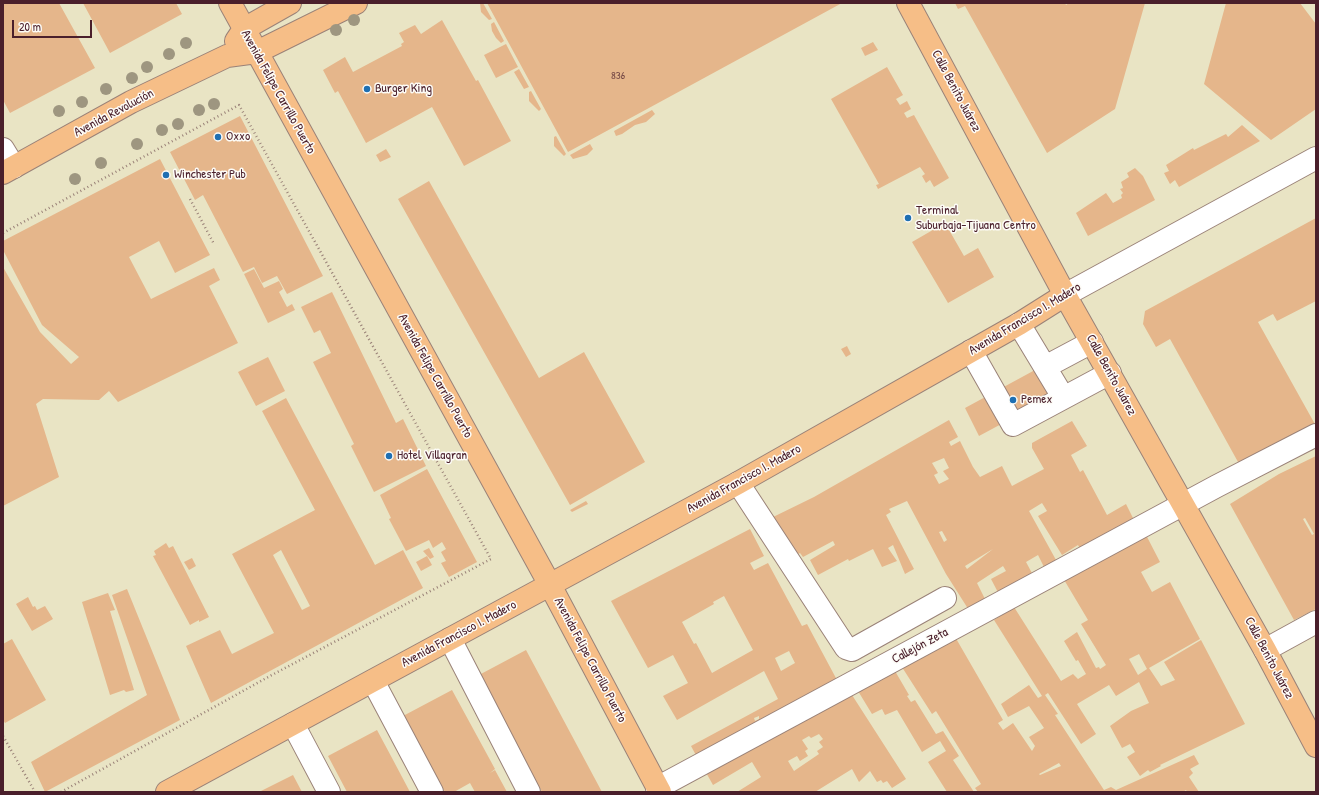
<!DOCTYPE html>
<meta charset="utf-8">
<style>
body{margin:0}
#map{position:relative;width:1319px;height:795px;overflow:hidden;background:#e9e4c4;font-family:"Patrick Hand",sans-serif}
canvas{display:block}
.frame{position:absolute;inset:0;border:4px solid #4a1f2b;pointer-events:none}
.scale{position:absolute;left:12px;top:20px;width:80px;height:18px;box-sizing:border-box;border:2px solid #4a1f2b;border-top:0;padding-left:5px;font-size:12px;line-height:14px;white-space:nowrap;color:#4a1f2b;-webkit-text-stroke:3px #fdfcf7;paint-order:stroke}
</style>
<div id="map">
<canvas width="1319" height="795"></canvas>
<div class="frame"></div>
<div class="scale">20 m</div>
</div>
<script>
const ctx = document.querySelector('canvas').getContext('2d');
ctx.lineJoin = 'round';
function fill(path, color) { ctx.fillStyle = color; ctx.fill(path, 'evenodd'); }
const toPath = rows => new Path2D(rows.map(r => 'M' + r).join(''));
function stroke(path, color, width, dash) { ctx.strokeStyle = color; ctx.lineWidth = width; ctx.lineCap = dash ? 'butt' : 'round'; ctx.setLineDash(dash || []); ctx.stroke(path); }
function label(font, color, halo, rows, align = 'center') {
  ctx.font = font + ' "Patrick Hand",sans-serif'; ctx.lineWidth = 3; ctx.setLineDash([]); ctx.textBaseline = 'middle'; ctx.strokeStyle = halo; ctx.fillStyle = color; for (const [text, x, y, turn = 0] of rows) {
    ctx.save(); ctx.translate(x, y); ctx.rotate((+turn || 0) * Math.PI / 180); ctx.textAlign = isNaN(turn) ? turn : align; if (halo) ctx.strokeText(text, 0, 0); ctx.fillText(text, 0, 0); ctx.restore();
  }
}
const building = toPath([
 [3,3,59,3,95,68,10,113,3,100],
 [83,3,176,3,182,14,110,53],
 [480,3,483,3,492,19,489,20,481,12],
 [487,3,842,3,568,152],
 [955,3,1065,3,1066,5,1069,3,1145,3,1115,109,1047,153,965,6,958,9],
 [1226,3,1300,3,1316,24,1316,109,1271,140,1204,84],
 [442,20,476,81,478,80,511,141,464,166,432,107,366,143,338,91,335,93,323,70,345,57,353,72,402,46,401,44,404,42,399,33,415,25,421,34],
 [494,22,504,41,501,43,496,38,492,31,491,24],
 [873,42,878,50,865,56,861,48],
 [506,44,518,67,496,78,484,55],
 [887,67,903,95,896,99,900,105,907,101,911,109,904,113,907,118,914,115,949,178,934,187,930,180,926,183,922,176,925,174,920,167,878,189,876,185,879,184,831,99],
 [519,69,529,87,524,89,514,72],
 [531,91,541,109,539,111,529,101,529,92],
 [652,110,655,114,646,122,635,125,622,134,616,136,614,131],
 [240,116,323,276,287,294,277,276,262,283,254,267,243,272,203,195,195,200,170,152],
 [1242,125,1260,141,1179,187,1175,180,1170,184,1164,173,1169,171,1166,165,1193,148,1194,150,1226,134,1228,137],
 [556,136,566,154,564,156,554,146,554,137],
 [590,144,593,149,587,155,573,159,570,155],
 [386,149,391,157,380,162,376,155],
 [160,159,210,255,175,273,159,241,129,257,151,299,214,268,220,280,209,286,238,343,118,402,109,391,99,400,43,399,36,404,59,477,3,506,3,267,40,332,71,364,79,357,42,325,3,250,3,241],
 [1135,168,1143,176,1155,200,1088,236,1076,213,1106,193,1113,203,1122,198,1121,195,1123,193,1120,189,1123,188,1121,182,1129,177,1127,173],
 [429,181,539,378,584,352,645,462,570,505,398,199],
 [1316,218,1316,301,1277,321,1273,314,1258,322,1316,426,1243,471,1170,339,1156,347,1143,324,1145,311],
 [945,223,964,256,978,248,994,277,948,303,912,242],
 [254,269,264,288,279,281,283,289,279,292,287,307,292,304,295,310,268,323,244,274],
 [332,292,396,423,403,419,426,466,374,492,351,446,354,444,313,362,331,353,320,330,314,333,301,307],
 [847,346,851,354,846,357,841,349],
 [268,357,285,391,256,406,238,372],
 [1046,364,1061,392,979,436,965,408],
 [286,398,375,565,403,550,423,588,211,703,186,646,220,630,232,654,274,633,232,554,315,510,262,411],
 [281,550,310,606,302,610,273,555],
 [949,420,958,437,949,442,951,446,960,441,973,467,980,477,1002,466,1012,486,1044,469,1032,448,1032,443,1072,421,1087,446,1071,455,1080,472,1083,470,1107,515,1126,504,1137,526,1084,556,1078,545,1062,555,1038,516,1047,511,1042,503,1029,511,1061,569,1048,575,1038,555,1026,562,1033,575,1002,600,991,579,1006,571,1003,566,977,583,987,603,972,615,946,574,907,501,889,509,891,512,886,515,914,569,905,574,893,545,888,548,897,561,882,567,873,549,849,561,848,559,818,575,810,560,835,545,833,541,803,557,800,553,790,558,769,519,814,497],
 [944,458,949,468,943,471,949,479,939,484,934,475,938,473,932,463],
 [942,531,947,540,944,542,939,532],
 [993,549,967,569,965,566],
 [1316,456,1316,609,1294,620,1230,504,1279,474],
 [1305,518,1314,534,1312,535,1303,519],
 [427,469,477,562,449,577,441,563,446,561,441,552,446,549,442,542,433,548,429,540,406,551,389,519,391,518,380,495],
 [586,501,588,504,572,512,570,510],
 [750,529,764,556,750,563,754,570,768,563,802,626,807,624,837,680,795,701,798,706,698,759,691,746,778,699,764,671,677,720,663,696,688,683,673,655,648,668,611,601],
 [724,596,753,650,712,673,696,643,694,644,682,622,714,604,713,602],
 [789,651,795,663,781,671,775,658],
 [759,716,759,719,755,721,754,718],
 [1145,533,1160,562,1141,572,1152,592,1170,582,1200,639,1149,668,1161,686,1175,680,1164,662,1201,640,1245,724,1160,765,1161,766,1150,772,1148,770,1140,776,1127,757,1135,752,1130,744,1122,748,1110,726,1131,711,1149,703,1139,682,1116,696,1109,685,1077,704,1096,734,1081,744,1048,693,1045,695,1058,714,1055,715,1104,790,1111,787,1116,790,1194,755,1199,764,1190,769,1193,773,1189,777,1199,792,1187,792,1186,790,1183,792,978,792,975,788,981,784,936,711,932,714,900,664,954,635,1003,720,998,723,1003,730,1013,723,1032,751,1035,746,1029,737,1044,728,1029,706,1008,717,1001,704,1029,685,1038,698,1042,696,994,620,1014,607,1061,681,1073,674,1078,679,1086,674,1078,660,1076,661,1064,641,1077,632,1096,668,1099,667,1100,669,1106,665,1081,624,1088,620,1063,578],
 [1139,654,1147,669,1138,675,1129,659],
 [1059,763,1061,766,1040,775,1039,774],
 [166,543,169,548,173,546,209,617,199,622,199,620,190,625,153,556,156,555,154,551],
 [429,548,434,557,430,559,423,551],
 [427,556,432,565,421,571,416,562],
 [192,558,196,566,189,570,184,562],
 [127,589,180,720,45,792,31,762,147,695,112,595],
 [108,593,115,610,110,611,134,690,126,692,124,690,110,695,82,602],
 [28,597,33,607,35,606,37,610,45,606,53,619,32,631,16,604],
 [12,639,46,700,5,723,3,720,3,644],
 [526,650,602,792,542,792,479,675],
 [895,671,909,695,907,696,911,702,915,700,936,734,943,731,959,756,953,760,974,792,947,792,928,762,946,751,940,741,922,752,897,710,885,715,882,709,872,714,858,691],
 [452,690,495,769,490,773,495,770,507,792,475,792,470,783,454,792,445,792,403,716],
 [852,695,906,779,892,788,887,781,883,783,881,780,877,782,870,771,859,782,852,769,815,792,737,792,761,777,752,762,713,785,704,769],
 [819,734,823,739,819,742,823,747,817,751,819,754,794,771,788,761,797,756,800,761,808,756,805,751,808,749,802,740,809,736,811,738],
 [377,730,392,758,410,792,347,792,328,756],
 [293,775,302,792,259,792]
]);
const path = toPath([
 [190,199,214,244],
 [3,233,239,105,491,559,270,676,61,792],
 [3,736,35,792]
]);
const minor = toPath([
 [3,149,14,167],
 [1065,295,1316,158],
 [1019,324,1063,397],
 [971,351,1013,425,1110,373],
 [1045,367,1092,342],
 [738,483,846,648,852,650,945,598],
 [450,639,529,792],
 [1265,650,1316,622],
 [373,681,432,792],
 [293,724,329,792],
 [657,788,1217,486,1316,435]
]);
const major = toPath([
 [230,3,550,585,660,792],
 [908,3,1065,295,1265,650,1316,746],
 [236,41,244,29,290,3],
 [3,173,131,102,227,56,257,52,356,3],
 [167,792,738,483,1019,324,1065,295]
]);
const trees = [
 [354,20],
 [336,30],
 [186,43],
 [169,54],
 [147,67],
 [132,78],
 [106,89],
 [82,102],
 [214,104],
 [199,110],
 [59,111],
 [178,124],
 [162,130],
 [137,144],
 [101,163],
 [75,179]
];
const markers = [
 [367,89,4,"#1f6fb2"],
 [218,137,4,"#1f6fb2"],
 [166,175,4,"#1f6fb2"],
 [908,218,4,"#1f6fb2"],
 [1013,400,4,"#1f6fb2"],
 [389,456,4,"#1f6fb2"]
];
const numberNames = [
 ["836",618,76]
];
const poiNames = [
 ["Burger King",375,89],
 ["Oxxo",226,137],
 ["Winchester Pub",174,175],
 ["Terminal",916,211],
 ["Suburbaja-Tijuana Centro",916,226],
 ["Pemex",1021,400],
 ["Hotel Villagran",397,456]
];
const streetNames = [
 ["Calle Benito Juárez",956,91,62],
 ["Avenida Felipe Carrillo Puerto",278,92,61],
 ["Avenida Revolución",114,113,-28],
 ["Avenida Francisco I. Madero",1025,319,-31],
 ["Calle Benito Juárez",1111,375,61],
 ["Avenida Felipe Carrillo Puerto",435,376,61],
 ["Avenida Francisco I. Madero",744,479,-29],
 ["Avenida Francisco I. Madero",459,634,-28],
 ["Callejón Zeta",920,646,-28],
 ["Calle Benito Juárez",1269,658,62],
 ["Avenida Felipe Carrillo Puerto",590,660,62]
];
fill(building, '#e5b68b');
stroke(minor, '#9a8278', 24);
stroke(major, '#9a8278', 24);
stroke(path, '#9a8278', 2.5, [1, 3]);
stroke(minor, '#fff', 22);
stroke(major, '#f6be87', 22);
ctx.fillStyle = '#9e9680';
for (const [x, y] of trees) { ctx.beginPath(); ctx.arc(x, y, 6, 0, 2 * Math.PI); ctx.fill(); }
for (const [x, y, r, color] of markers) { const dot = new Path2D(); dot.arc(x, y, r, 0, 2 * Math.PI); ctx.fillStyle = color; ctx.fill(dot); stroke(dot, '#fdfcf7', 1.5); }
label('11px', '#714543', null, numberNames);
label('13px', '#4a1f2b', '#fdfcf7', poiNames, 'left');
label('13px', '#4a1f2b', '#fdfcf7', streetNames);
</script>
